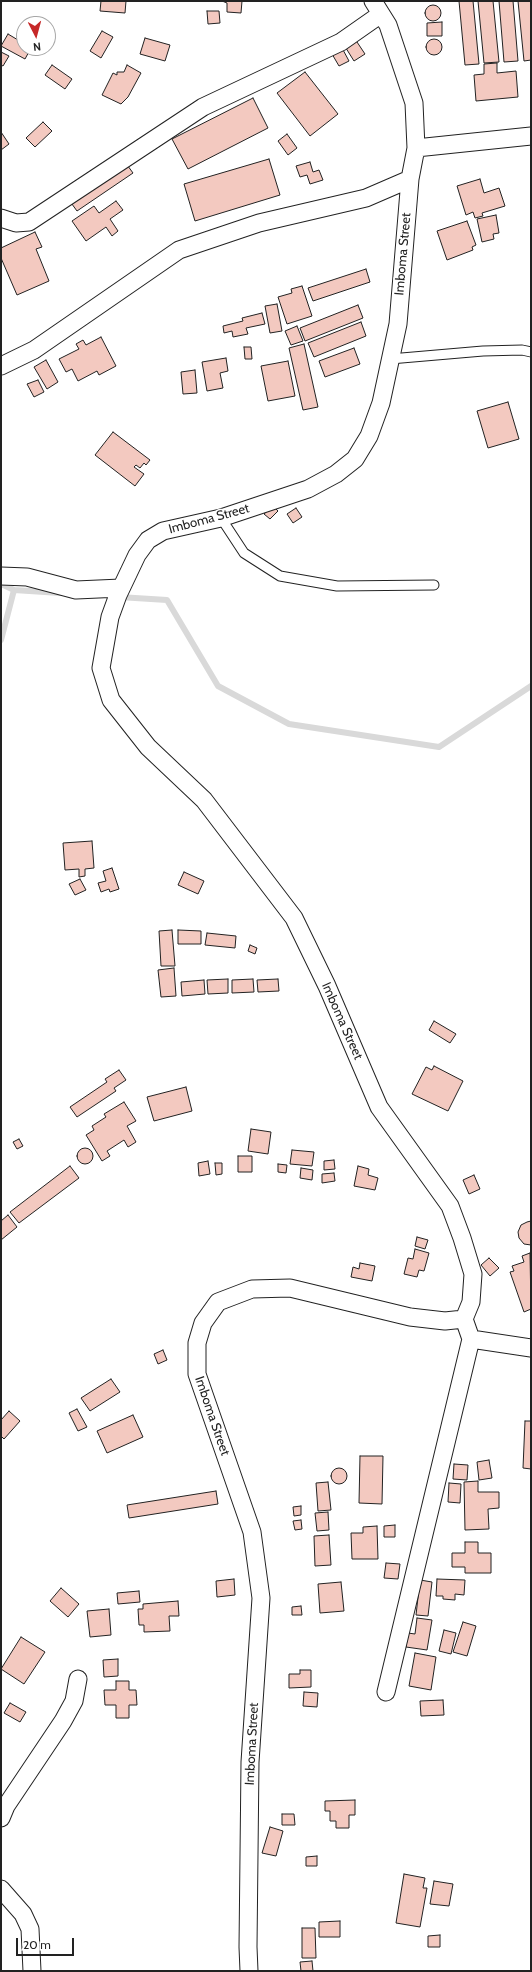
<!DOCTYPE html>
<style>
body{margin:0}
#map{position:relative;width:532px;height:1972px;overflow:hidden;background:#fff;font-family:Cabin,sans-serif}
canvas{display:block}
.frame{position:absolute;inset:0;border:2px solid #222;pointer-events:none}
.north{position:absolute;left:16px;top:16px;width:40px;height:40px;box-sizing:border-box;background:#fff;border:1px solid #a7a7a7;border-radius:50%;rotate:174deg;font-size:11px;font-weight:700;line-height:16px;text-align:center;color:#222}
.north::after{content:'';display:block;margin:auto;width:14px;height:18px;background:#c62828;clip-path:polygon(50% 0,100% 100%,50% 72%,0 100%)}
.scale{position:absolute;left:16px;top:1938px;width:58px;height:18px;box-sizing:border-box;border:2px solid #222;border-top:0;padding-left:5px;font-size:12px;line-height:14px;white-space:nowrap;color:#222;-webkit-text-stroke:3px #fff;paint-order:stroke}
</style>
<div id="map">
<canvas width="532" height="1972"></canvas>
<div class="frame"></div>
<div class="north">N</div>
<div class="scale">20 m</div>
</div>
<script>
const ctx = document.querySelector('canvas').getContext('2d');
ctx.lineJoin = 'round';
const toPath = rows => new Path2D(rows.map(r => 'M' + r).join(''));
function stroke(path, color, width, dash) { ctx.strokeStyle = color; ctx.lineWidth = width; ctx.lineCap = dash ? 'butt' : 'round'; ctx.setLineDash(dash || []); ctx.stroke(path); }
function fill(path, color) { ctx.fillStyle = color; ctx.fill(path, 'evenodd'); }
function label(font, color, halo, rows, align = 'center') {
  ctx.font = font + ' Cabin,sans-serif'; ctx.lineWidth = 3; ctx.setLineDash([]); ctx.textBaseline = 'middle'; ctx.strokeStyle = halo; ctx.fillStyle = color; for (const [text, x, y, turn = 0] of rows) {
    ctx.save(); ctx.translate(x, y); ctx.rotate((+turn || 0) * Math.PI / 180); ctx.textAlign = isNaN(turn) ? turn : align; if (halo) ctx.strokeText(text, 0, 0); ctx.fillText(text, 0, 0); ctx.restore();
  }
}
const stream = toPath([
 [1,584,14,590,60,593],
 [119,597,167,600,218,686,289,724,439,747,531,686],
 [1,640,14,590]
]);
const building = toPath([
 [101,1,126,1,125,13,100,11,101,1],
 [222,1,242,1,241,13,227,12,227,3,222,1],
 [459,1,473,1,479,64,465,65,459,1],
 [478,1,493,1,499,62,484,63,478,1],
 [499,1,513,1,518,61,504,62,499,1],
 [518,1,531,1,531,60,524,61,518,1],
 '425 13a8 8 0 1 1 16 0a8 8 0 1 1-16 0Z',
 [207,11,219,11,220,23,208,24,207,11],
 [442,22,442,36,427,36,427,23,442,22],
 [102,31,113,37,101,58,90,51,102,31],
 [8,34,18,40,20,35,24,37,24,48,31,48,25,59,1,46,8,34],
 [145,38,170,45,165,61,140,54,145,38],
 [355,39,365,54,354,61,344,45,355,39],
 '426 47a8 8 0 1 1 16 0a8 8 0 1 1-16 0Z',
 [342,48,349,61,339,66,332,54,342,48],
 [1,52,9,56,3,66,1,65,1,52],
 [497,63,497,73,516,71,518,97,476,101,474,75,484,74,484,64,497,63],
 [52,65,72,79,65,89,45,75,52,65],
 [127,65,141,73,128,97,121,104,102,95,113,73,117,75,117,72,124,72,127,65],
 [305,72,338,114,310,136,277,93,305,72],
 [253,98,268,128,188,169,172,139,253,98],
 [43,122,52,131,35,147,26,138,43,122],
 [1,132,9,144,1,150,1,132],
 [287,134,297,148,288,155,278,141,287,134],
 [269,159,280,195,195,221,184,184,269,159],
 [125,162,133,173,77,211,69,200,125,162],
 [310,162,313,172,319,170,323,180,310,184,307,175,300,177,296,166,310,162],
 [480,179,484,193,499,188,505,206,482,213,483,216,475,218,473,212,466,215,457,186,480,179],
 [116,201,123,210,110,219,118,231,112,236,106,227,86,241,72,221,94,206,99,213,116,201],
 [496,215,499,233,493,234,494,239,482,242,477,219,496,215],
 [467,221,476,245,472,247,473,250,447,260,437,231,467,221],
 [35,232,42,247,36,249,49,281,17,295,1,258,1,248,35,232],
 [366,269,370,282,313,301,308,288,366,269],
 [302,286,312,316,287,324,278,297,292,293,291,289,302,286],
 [277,304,282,331,270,333,265,306,277,304],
 [358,305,363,318,305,341,300,328,358,305],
 [262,313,265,324,246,328,248,334,233,337,232,331,224,333,223,326,243,321,242,318,262,313],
 [361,322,366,336,314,357,308,343,361,322],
 [297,326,303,341,291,345,285,331,297,326],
 [101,337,116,366,99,375,97,371,78,381,72,369,66,372,59,359,79,349,76,344,83,340,86,345,101,337],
 [304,344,318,407,303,410,289,348,304,344],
 [244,347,251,347,252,359,245,359,244,347],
 [354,348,360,364,325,377,319,361,354,348],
 [226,358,228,371,220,373,223,388,207,391,202,362,226,358],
 [46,360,58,382,47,389,34,367,46,360],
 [288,361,295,396,268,401,261,366,288,361],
 [195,370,197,393,183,394,181,372,195,370],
 [38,380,44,392,34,397,27,384,38,380],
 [508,402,519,439,488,448,477,411,508,402],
 [113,432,150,460,146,465,144,463,140,468,136,465,134,467,144,474,135,486,95,455,113,432],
 [273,506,278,511,270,519,264,514,273,506],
 [296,508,302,517,293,523,287,514,296,508],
 [92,841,94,868,85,869,85,876,79,877,79,869,65,870,63,843,92,841],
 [112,868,119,889,110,892,109,889,101,892,98,883,106,881,103,871,112,868],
 [184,872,204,881,198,894,178,885,184,872],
 [80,879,86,890,75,895,69,884,80,879],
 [172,930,175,966,161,966,159,931,172,930],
 [178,930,201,931,201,944,178,944,178,930],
 [207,933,236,936,235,948,205,945,207,933],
 [250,945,257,948,255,954,248,951,250,945],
 [174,968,176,996,161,997,158,970,174,968],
 [228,979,228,993,208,994,207,980,228,979],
 [253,979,254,992,232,993,232,980,253,979],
 [278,979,279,991,258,992,257,980,278,979],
 [204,980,205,994,182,996,181,982,204,980],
 [434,1021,456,1034,450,1043,429,1030,434,1021],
 [434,1066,463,1081,448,1111,412,1094,426,1067,432,1070,434,1066],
 [119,1070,126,1080,114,1088,116,1091,77,1117,70,1107,107,1082,105,1079,119,1070],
 [186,1087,192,1111,154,1121,147,1097,186,1087],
 [124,1102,136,1121,127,1126,136,1142,128,1147,124,1140,107,1151,110,1156,102,1161,86,1135,94,1130,92,1126,106,1117,104,1114,124,1102],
 [251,1129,271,1132,268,1154,248,1151,251,1129],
 [19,1139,23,1146,17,1149,13,1142,19,1139],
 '77 1156a8 8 0 1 1 16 0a8 8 0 1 1-16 0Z',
 [292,1150,314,1152,312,1166,290,1164,292,1150],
 [238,1156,252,1156,252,1172,238,1172,238,1156],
 [334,1160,335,1169,324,1170,324,1161,334,1160],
 [208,1161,210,1174,199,1176,198,1163,208,1161],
 [215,1163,222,1163,222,1174,216,1175,215,1163],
 [278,1164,287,1165,286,1173,278,1172,278,1164],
 [70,1166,79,1178,19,1223,10,1212,70,1166],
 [358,1166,369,1169,368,1175,378,1178,375,1190,354,1186,358,1166],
 [301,1168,313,1170,312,1180,300,1178,301,1168],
 [334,1173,335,1181,322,1183,322,1174,334,1173],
 [474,1175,480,1189,469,1194,463,1180,474,1175],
 [8,1215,17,1227,1,1240,1,1221,8,1215],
 [531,1221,531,1245,524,1244,519,1238,518,1232,521,1225,527,1222,531,1221],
 [417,1237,428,1240,425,1249,415,1246,417,1237],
 [415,1249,429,1253,424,1271,419,1270,417,1277,404,1274,408,1258,413,1259,415,1249],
 [530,1253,531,1309,524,1312,510,1272,514,1271,512,1266,524,1262,522,1256,530,1253],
 [489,1258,499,1268,490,1276,481,1265,489,1258],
 [360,1263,375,1266,372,1281,351,1277,353,1267,359,1269,360,1263],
 [163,1350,167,1360,158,1364,154,1354,163,1350],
 [111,1379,120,1392,90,1411,81,1398,111,1379],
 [77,1409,87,1427,78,1431,69,1413,77,1409],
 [9,1411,20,1421,4,1439,1,1436,1,1420,9,1411],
 [133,1415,143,1437,107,1453,97,1431,133,1415],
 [525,1421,531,1421,531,1469,523,1468,525,1421],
 [360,1456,383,1456,382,1504,359,1503,360,1456],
 [489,1460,492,1478,479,1480,477,1462,489,1460],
 [454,1464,468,1465,467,1480,453,1479,454,1464],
 '331 1476a8 8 0 1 1 16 0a8 8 0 1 1-16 0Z',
 [478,1481,478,1492,499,1492,499,1508,488,1509,489,1529,465,1530,464,1482,478,1481],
 [328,1482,331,1510,318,1511,316,1483,328,1482],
 [449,1483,461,1484,460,1503,448,1502,449,1483],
 [216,1491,218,1504,129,1518,127,1505,216,1491],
 [301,1506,301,1515,294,1516,293,1507,301,1506],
 [328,1512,329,1530,317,1531,315,1513,328,1512],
 [301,1520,302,1529,295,1530,293,1521,301,1520],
 [395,1525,395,1537,384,1537,384,1526,395,1525],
 [377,1526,378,1559,352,1559,351,1533,363,1533,363,1527,377,1526],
 [329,1535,331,1565,315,1566,314,1536,329,1535],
 [465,1542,478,1542,478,1553,491,1553,491,1573,465,1573,465,1567,452,1567,452,1553,465,1553,465,1542],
 [386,1563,400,1564,398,1579,384,1578,386,1563],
 [234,1579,235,1595,217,1597,216,1581,234,1579],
 [437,1579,465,1580,464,1595,455,1594,455,1600,443,1599,443,1596,436,1596,437,1579],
 [420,1580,432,1582,428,1616,416,1615,420,1580],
 [341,1582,344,1611,320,1613,318,1584,341,1582],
 [61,1588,79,1604,68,1617,50,1601,61,1588],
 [139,1591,140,1602,118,1604,117,1593,139,1591],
 [178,1601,179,1616,169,1616,170,1631,144,1632,144,1625,139,1625,138,1609,143,1609,143,1604,178,1601],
 [301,1606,302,1615,292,1615,292,1607,301,1606],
 [109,1609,111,1635,90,1637,87,1611,109,1609],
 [417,1618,432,1620,427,1650,406,1647,408,1633,415,1634,417,1618],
 [463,1622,476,1626,467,1656,453,1652,463,1622],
 [444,1630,456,1633,451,1654,439,1651,444,1630],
 [21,1637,45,1652,24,1684,1,1669,21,1637],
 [415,1653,436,1657,431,1690,409,1686,415,1653],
 [118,1659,118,1676,104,1677,103,1660,118,1659],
 [300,1670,311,1670,311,1687,289,1688,289,1674,300,1674,300,1670],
 [116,1681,129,1681,129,1690,136,1690,137,1705,129,1705,129,1718,116,1718,116,1705,105,1705,104,1690,116,1690,116,1681],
 [304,1692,318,1693,317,1707,303,1706,304,1692],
 [443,1700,444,1715,421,1716,420,1701,443,1700],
 [10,1703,26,1712,20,1722,4,1713,10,1703],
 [355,1800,355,1815,349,1815,349,1828,336,1828,336,1821,330,1821,330,1811,325,1811,325,1801,355,1800],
 [282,1814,294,1814,295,1825,282,1825,282,1814],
 [270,1827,283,1831,276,1856,262,1853,270,1827],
 [317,1856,317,1866,306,1866,306,1857,317,1856],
 [404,1874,425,1878,423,1888,427,1888,420,1927,396,1923,404,1874],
 [434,1881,453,1884,449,1906,430,1904,434,1881],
 [340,1921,340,1937,319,1937,319,1922,340,1921],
 [302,1928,315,1928,316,1958,302,1958,302,1928],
 [440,1935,440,1947,428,1947,428,1936,440,1935],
 [312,1961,313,1971,301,1971,300,1962,312,1961]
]);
const lane = toPath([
 [390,359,483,351,522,350,531,352],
 [221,518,244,553,280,576,337,586,434,585]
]);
const street = toPath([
 [373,1,388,25,414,103,416,148,410,179,398,324,381,403,369,436,355,459,336,474,308,489,221,518,163,531,148,540,137,555,118,595,110,617,101,668,111,700,148,747,204,800,294,918,327,986,379,1107,450,1206,462,1238,473,1274,471,1302,464,1319],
 [416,148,531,136],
 [1,218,16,223,29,222,203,107,341,42,381,14],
 [1,366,34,350,179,250,259,223,366,198,410,179],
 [1,576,27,577,76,590,121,588],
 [471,1339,531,1348],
 [386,1692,471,1339,464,1319],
 [1,1818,6,1806,63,1721,74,1701,78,1679],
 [1,1889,23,1914,30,1929,32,1971],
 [249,1971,248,1947,250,1762,261,1598,252,1532,197,1374,197,1343,203,1323,218,1302,252,1289,290,1288,410,1317,445,1321,464,1319]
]);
const streetNames = [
 ["Imboma Street",403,254,-85],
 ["Imboma Street",209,519,-15],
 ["Imboma Street",342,1021,66],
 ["Imboma Street",212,1416,71],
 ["Imboma Street",252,1744,-87]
];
stroke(stream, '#d9d9d9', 6);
fill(building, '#f3c9c0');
stroke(building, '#222', 1);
stroke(lane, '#222', 11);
stroke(street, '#222', 19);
stroke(lane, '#fff', 9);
stroke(street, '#fff', 17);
label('13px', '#222', '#fff', streetNames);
</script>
